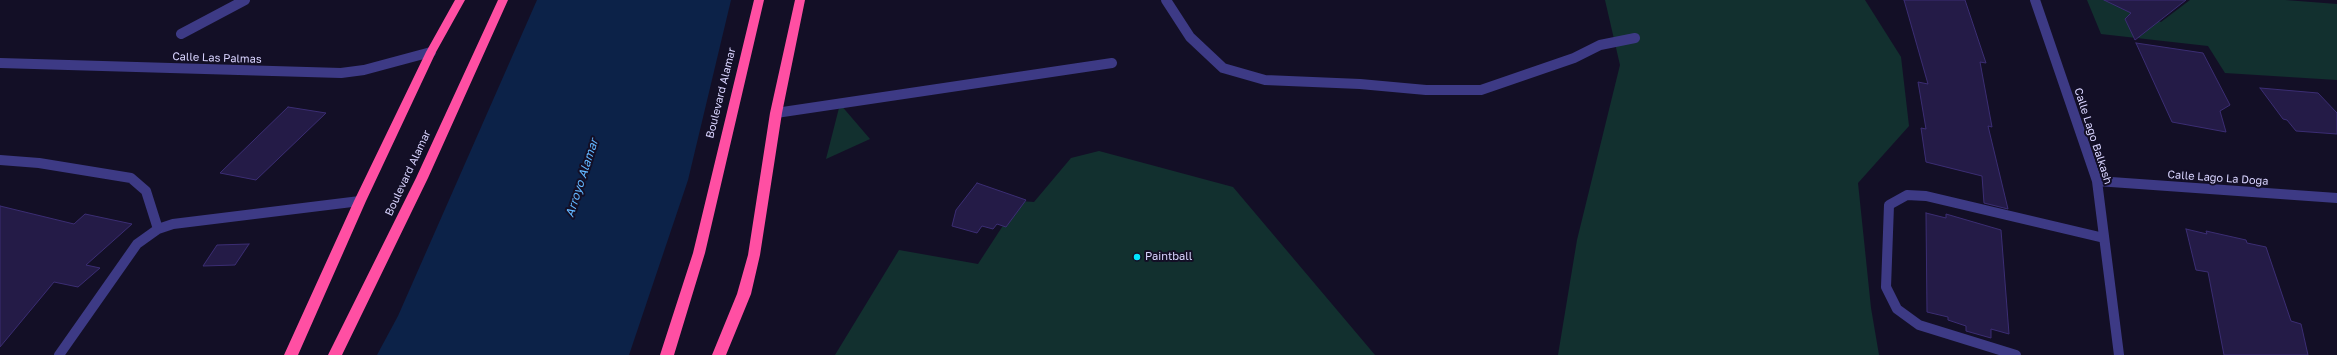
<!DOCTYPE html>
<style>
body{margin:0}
canvas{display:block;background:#130f26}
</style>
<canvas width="2337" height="355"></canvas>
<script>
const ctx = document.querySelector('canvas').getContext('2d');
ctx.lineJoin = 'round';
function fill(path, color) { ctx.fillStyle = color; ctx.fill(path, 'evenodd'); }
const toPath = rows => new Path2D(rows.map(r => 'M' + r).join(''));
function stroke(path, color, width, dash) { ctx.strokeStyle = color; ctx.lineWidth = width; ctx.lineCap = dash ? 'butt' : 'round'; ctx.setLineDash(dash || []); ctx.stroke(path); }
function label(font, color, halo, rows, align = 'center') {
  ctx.font = font + ' "Golos Text",sans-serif'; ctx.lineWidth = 4; ctx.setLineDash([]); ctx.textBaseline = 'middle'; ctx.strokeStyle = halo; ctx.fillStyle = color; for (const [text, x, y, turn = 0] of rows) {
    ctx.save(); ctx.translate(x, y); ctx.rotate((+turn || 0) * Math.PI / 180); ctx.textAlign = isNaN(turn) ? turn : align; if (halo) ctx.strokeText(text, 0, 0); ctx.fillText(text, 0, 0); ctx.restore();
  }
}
const green = toPath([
 [1605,0,1865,0,1901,57,1909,126,1858,183,1871,308,1879,355,1558,355,1577,240,1620,65],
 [2087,0,2114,0,2161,22,2190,0,2285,0,2337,4,2337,80,2225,73,2208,46,2101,34],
 [840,104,870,139,826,159],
 [1099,151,1233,187,1375,355,835,355,899,250,978,264,1019,201,1034,202,1071,158]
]);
const water = toPath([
 [537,0,731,0,688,180,629,355,377,355,398,316]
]);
const building = toPath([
 [1904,0,1965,0,1986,63,1980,62,1992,127,1988,126,2008,209,1984,203,1982,176,1926,162,1921,128,1926,129,1918,82,1928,84,1904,0],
 [2104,0,2186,0,2135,40,2125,19,2131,13,2104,0],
 [2136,43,2203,53,2230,105,2220,111,2226,132,2172,122,2136,43],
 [2260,88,2318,93,2337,113,2337,134,2296,131,2287,120,2283,119,2260,88],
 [288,107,326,113,256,180,220,173,288,107],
 [977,183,1026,200,1006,227,997,224,993,229,982,226,977,233,952,226,956,210,977,183],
 [0,206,74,224,85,214,132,224,86,265,100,268,78,287,54,282,0,347,0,206],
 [1926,213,1946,218,1946,214,2001,230,2009,334,1991,329,1991,338,1966,331,1966,326,1948,320,1948,317,1927,312,1926,213],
 [2186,229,2207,234,2206,231,2246,240,2247,243,2266,247,2291,321,2301,324,2308,355,2224,355,2208,272,2196,270,2186,229],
 [249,244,235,265,203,266,217,245,249,244]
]);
const minor = toPath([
 [1166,0,1190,37,1223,68,1265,80,1360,84,1426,90,1481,90,1574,58,1600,45,1635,38],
 [2035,0,2097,181,2119,355],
 [181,34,245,0],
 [0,63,341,73,364,70,431,52],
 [776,113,1112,63],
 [0,160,39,163,131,178,146,191,158,229],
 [2097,181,2337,198],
 [59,355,137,244,158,229,173,224,360,201],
 [2016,355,1919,325,1897,309,1886,287,1889,205,1907,195,1926,196,2104,238]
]);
const highway = toPath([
 [455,0,465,0,436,52,366,201,298,355,284,355,354,201,426,52,455,0],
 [498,0,508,0,428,178,342,355,328,355,416,178,498,0],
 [754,0,764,0,705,253,674,355,660,355,693,253,754,0],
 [795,0,805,0,782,113,760,255,751,294,726,355,712,355,737,294,748,255,770,113,795,0]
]);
const markers = [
 [1137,257,4,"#00e5ff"]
];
const streetNames = [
 ["Calle Las Palmas",217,58,2],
 ["Boulevard Alamar",721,93,-76],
 ["Calle Lago Balkash",2093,136,72],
 ["Boulevard Alamar",408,173,-65],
 ["Calle Lago La Doga",2218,178,4]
];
const poiNames = [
 ["Paintball",1145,257]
];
const waterNames = [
 ["Arroyo Alamar",582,178,-72]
];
fill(green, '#12302f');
fill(water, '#0c2248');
fill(building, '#241b47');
stroke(building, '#3b2d73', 1);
stroke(minor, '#3d3a85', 10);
fill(highway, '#ff4fa3');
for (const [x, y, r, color] of markers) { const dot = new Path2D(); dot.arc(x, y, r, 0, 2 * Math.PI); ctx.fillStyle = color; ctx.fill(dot); stroke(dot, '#130f26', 1.5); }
label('11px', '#d9d4ff', '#130f26', streetNames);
label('11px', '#d9d4ff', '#130f26', poiNames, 'left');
label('italic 12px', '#62b6ff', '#130f26', waterNames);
</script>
